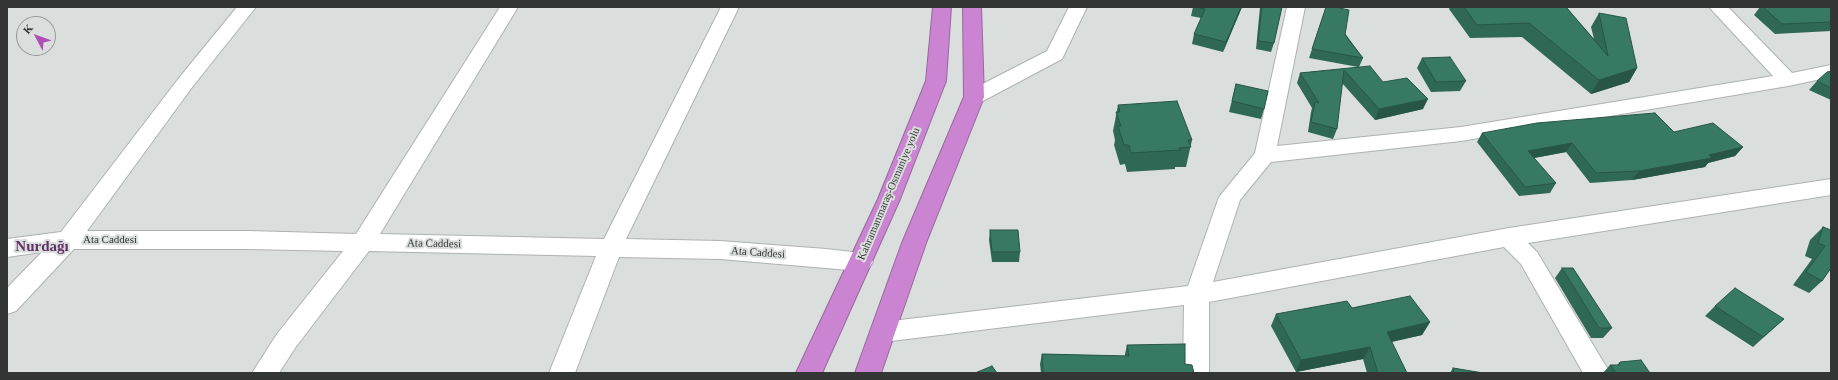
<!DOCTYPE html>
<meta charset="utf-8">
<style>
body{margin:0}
#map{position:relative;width:1838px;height:380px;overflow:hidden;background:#dadfdd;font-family:"Times New Roman",serif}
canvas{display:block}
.frame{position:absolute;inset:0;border:8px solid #343635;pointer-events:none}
.north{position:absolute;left:16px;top:16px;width:40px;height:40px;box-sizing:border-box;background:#dadfdd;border:1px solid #989b9a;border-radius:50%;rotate:311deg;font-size:11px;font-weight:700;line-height:16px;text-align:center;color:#343635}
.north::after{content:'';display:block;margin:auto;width:14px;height:18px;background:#af50b9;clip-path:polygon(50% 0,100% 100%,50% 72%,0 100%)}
</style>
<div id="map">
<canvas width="1838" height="380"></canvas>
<div class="frame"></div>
<div class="north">K</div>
</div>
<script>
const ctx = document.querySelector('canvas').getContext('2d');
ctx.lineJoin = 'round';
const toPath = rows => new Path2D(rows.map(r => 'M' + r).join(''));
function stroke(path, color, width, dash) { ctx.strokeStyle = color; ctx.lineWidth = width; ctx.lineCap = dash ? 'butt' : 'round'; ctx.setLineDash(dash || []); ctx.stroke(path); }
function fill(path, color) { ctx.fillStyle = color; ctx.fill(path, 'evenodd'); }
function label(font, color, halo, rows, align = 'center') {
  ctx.font = font + ' "Times New Roman",serif'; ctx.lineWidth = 4; ctx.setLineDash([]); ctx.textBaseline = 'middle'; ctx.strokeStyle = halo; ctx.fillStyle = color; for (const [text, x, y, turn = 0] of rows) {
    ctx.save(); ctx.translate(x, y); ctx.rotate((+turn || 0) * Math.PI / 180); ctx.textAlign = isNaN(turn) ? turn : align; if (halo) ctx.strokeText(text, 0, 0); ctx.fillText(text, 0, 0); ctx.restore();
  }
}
const minor = toPath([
 [237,7,256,7,193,86,87,231,249,231,356,234,500,7,518,7,380,234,604,239,721,7,739,7,626,239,720,241,826,249,861,253,869,256,873,262,869,268,861,271,720,259,619,257,575,373,549,373,596,256,369,251,295,348,279,373,252,373,277,334,343,251,249,249,74,249,16,311,7,314,7,288,42,252,7,257,7,239,61,232,179,78,237,7],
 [1069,7,1087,7,1062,59,981,102,974,104,967,102,964,97,967,92,1047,51,1069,7],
 [1287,7,1305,7,1277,146,1461,127,1773,76,1709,7,1728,7,1792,73,1831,65,1831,77,1788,86,1461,141,1271,162,1240,200,1213,282,1509,228,1831,179,1831,195,1528,243,1537,252,1610,373,1583,373,1521,264,1504,247,1209,302,1209,373,1183,373,1184,305,883,342,874,339,870,332,874,325,883,322,1188,286,1219,197,1255,153,1287,7]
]);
const highway = toPath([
 [933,7,951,7,946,81,900,199,822,373,796,373,878,199,926,81,933,7],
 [963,7,981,7,984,97,926,243,881,373,855,373,902,243,964,97,963,7]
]);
const wall = toPath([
 [1193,7,1242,7,1223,52,1192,44,1194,34,1201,18,1191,16],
 [1260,7,1282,7,1274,43,1271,52,1256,49],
 [1326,7,1363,58,1359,67,1423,109,1375,120,1342,83,1337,129,1333,139,1308,132,1311,112,1312,108,1297,83,1300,73,1358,67,1309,58],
 [1450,7,1566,7,1594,39,1591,27,1599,13,1637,68,1629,82,1591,94,1522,37,1470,38,1449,9],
 [1760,7,1831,7,1831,31,1775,34,1754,15],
 [1422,58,1466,81,1460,91,1431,92,1417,68],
 [1831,71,1831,100,1809,90,1817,81],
 [1236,84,1264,109,1261,119,1229,112],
 [1118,105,1192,140,1186,167,1175,167,1175,169,1127,172,1125,164,1120,165,1114,145,1115,140,1113,131],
 [1674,132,1743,147,1735,156,1708,163,1705,167,1632,180,1590,183,1566,152,1534,158,1556,183,1550,193,1519,196,1477,142,1482,133],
 [1823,227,1829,230,1831,227,1831,268,1822,281,1809,293,1793,285,1812,259,1805,256,1810,240],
 [990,230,1020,252,1019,262,992,262,989,240],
 [1562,268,1612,328,1603,338,1591,338,1555,278],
 [1715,306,1784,319,1753,347,1705,316],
 [1352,308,1430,322,1422,335,1392,342,1407,373,1415,373,1367,373,1363,359,1296,372,1271,326,1276,314],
 [1127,345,1185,364,1194,373,1041,373,1040,364,1042,354,1125,356,1125,354],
 [1620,362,1650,373,1603,373,1610,365,1617,365],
 [1453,368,1483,373,1450,373]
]);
const shadedWall = toPath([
 [1241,7,1242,7,1223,52,1226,42],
 [1637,68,1629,82,1591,94,1599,80],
 [1428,99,1423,109,1375,120,1379,109],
 [1572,143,1566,152,1523,160,1528,151],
 [1743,147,1735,156,1708,163,1705,167,1632,180,1639,171],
 [1430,322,1422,335,1380,344,1387,332],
 [1370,347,1363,359,1296,372,1301,360]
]);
const building = toPath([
 [1197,7,1241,7,1226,42,1194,34,1205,9,1197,7],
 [1262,7,1282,7,1274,43,1258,41,1262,7],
 [1326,7,1335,7,1349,10,1345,35,1363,58,1312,49,1326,7],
 [1464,7,1566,7,1608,56,1599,13,1626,18,1637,68,1599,80,1529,23,1477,25,1464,7],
 [1763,7,1831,7,1831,22,1782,24,1763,7],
 [1450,57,1466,81,1436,82,1422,58,1450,57],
 [1370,66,1383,82,1407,78,1428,99,1379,109,1344,70,1337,129,1311,122,1315,102,1319,103,1300,73,1370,66],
 [1831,71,1831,88,1817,81,1827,72,1831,71],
 [1236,84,1268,91,1264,109,1232,101,1236,84],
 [1177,101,1192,140,1188,140,1191,147,1179,148,1180,150,1131,153,1129,145,1124,145,1118,126,1121,126,1116,112,1120,112,1118,105,1177,101],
 [1655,113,1674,132,1713,123,1743,147,1709,155,1712,158,1639,171,1596,173,1572,143,1528,151,1556,183,1525,187,1482,133,1537,123,1655,113],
 [1823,227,1831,230,1831,268,1822,281,1806,272,1825,246,1818,243,1823,227],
 [990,230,1018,230,1020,252,992,252,990,230],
 [1562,268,1573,268,1612,328,1599,328,1562,268],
 [1735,288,1784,319,1763,337,1715,306,1735,288],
 [1410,296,1430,322,1387,332,1407,373,1415,373,1378,373,1370,347,1301,360,1276,314,1347,301,1352,308,1410,296],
 [1185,344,1185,364,1192,365,1194,373,1043,373,1042,354,1129,356,1127,345,1185,344],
 [1641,360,1650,373,1616,373,1610,365,1619,365,1620,362,1641,360],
 [992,366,997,373,975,373,992,366],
 [1453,368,1483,373,1454,373,1453,368]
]);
const streetNames = [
 ["Kahramanmaraş-Osmaniye yolu",889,194,-67],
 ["Ata Caddesi",110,240],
 ["Ata Caddesi",434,244,1],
 ["Ata Caddesi",758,253,4]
];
const districtNames = [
 ["Nurdağı",42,247]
];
stroke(minor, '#aeb2b0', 2);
stroke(highway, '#96699a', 2);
fill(minor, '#fff');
fill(highway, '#ca84d1');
fill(wall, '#306856');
fill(shadedWall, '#275546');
fill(building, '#387964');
stroke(building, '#275546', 1);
label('11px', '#343635', '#dadfdd', streetNames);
label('bold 15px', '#613266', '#dadfdd', districtNames);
</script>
